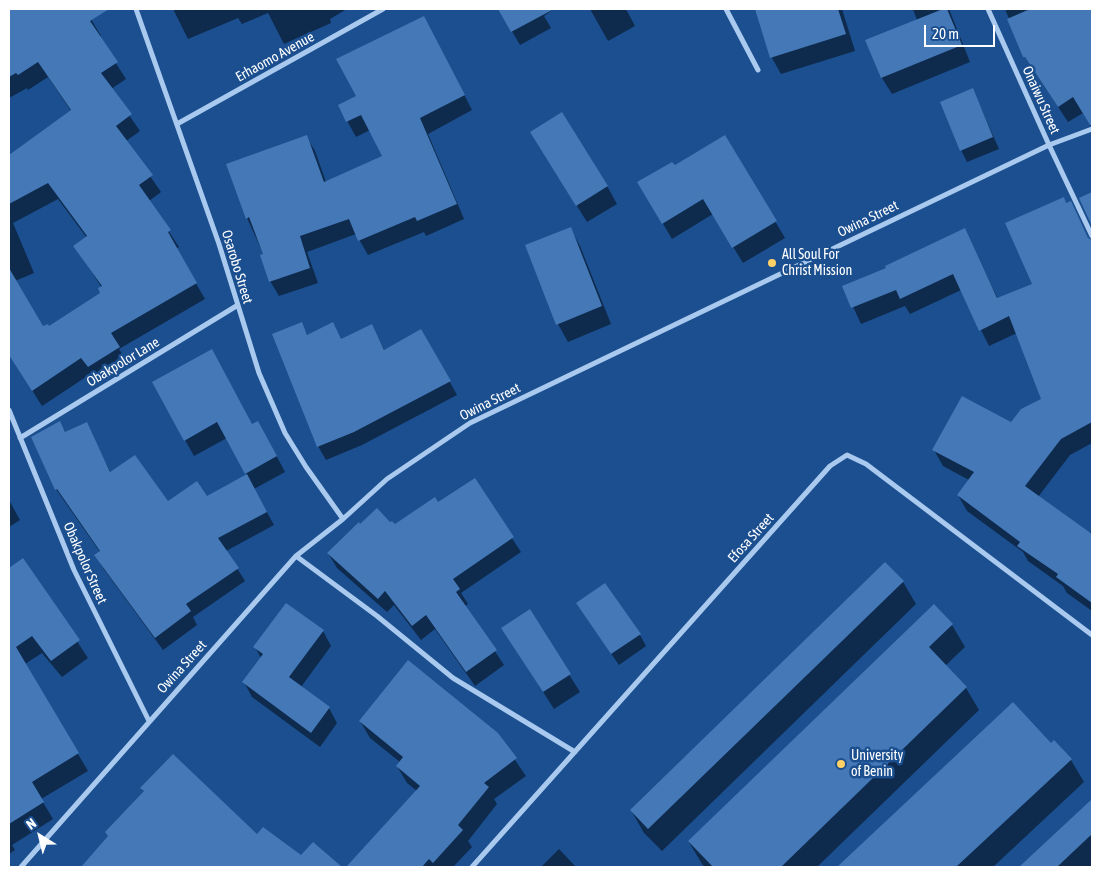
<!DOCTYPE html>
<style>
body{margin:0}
#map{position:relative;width:1101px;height:876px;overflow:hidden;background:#1b4f8f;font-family:"Asap Condensed",sans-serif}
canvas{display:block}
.frame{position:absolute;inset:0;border:10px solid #fff;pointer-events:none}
.north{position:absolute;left:15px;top:811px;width:50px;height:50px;-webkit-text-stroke:4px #1b4f8f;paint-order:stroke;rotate:324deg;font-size:14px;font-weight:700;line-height:20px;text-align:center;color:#fff}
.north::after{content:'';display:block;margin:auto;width:18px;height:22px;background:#fff;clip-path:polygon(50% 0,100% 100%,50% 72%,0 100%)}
.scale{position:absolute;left:924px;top:25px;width:71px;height:22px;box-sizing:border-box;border:2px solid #fff;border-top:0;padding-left:6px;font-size:15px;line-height:18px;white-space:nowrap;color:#fff;-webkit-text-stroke:4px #1b4f8f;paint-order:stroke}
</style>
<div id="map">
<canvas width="1101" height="876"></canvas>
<div class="frame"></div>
<div class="north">N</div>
<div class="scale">20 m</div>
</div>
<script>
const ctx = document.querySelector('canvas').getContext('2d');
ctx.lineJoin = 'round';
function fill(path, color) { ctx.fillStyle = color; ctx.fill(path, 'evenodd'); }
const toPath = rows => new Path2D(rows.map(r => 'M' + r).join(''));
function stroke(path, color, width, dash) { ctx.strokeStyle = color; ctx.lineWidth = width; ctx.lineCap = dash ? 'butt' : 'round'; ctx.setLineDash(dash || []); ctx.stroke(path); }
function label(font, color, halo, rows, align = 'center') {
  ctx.font = font + ' "Asap Condensed",sans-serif'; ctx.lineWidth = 5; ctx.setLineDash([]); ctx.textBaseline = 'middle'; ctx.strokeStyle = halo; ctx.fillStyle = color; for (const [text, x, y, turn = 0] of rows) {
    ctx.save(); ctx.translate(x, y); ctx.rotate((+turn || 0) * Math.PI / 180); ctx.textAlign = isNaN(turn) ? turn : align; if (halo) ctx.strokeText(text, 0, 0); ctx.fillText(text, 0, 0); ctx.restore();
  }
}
const shadow = toPath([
 [14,9,85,9,101,36,99,37,126,79,111,89,140,131,126,141,161,192,149,201,179,247,176,249,205,299,119,349,128,363,98,383,92,373,42,406,9,354,9,350,14,347,9,338,9,157,71,111,48,77,28,90,27,88,9,98,9,12],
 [58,199,87,238,75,246,102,288,102,293,49,328,43,328,15,281,34,273,13,223],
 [173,9,347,9,330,19,331,23,284,44,268,13,242,24,238,18,188,39],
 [499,9,554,9,544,16,551,28,520,45],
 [590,9,626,9,635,26,608,41],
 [756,9,842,9,855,51,781,74,772,58],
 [913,9,949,9,970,62,892,94,882,78,867,41,917,20],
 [1005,9,1092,9,1092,128,1083,113,1068,122,1025,57],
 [424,17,472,110,428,134,464,219,426,236,424,232,368,255,356,234,307,252,318,283,279,296,270,281,264,255,247,218,306,136,315,151,326,182,383,157,370,130,356,137,339,106,357,97],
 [973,90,999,149,967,162,961,150],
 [725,137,785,238,743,263,713,214,672,239,639,183,674,167],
 [542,150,607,186,617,204,587,222],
 [1070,203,1089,240,1092,241,1092,443,1070,455,1038,497,1089,534,1092,530,1092,611,1067,593,1063,586,1028,561,1023,552,967,511,958,495,969,480,943,466,934,450,1012,424,1042,399,1017,333,989,346,961,290,910,314,905,306,861,324,844,287,887,269,964,229,998,299,1033,284,1066,204],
 [570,228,580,246,611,324,568,342,558,324],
 [301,324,308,336,341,340,372,326,385,351,421,330,457,395,362,445,326,460,318,446],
 [153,383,252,425,267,438,285,472,254,489,274,525,226,551,245,581,193,617,197,625,163,650,103,568,96,555,100,552,56,489,60,423,66,433,86,424,111,473,167,502,206,498,247,476,227,438,194,456],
 [474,480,521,552,461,593,468,604,465,606,504,665,475,686,435,629,421,640,394,605,387,612,337,568,328,553,360,525,395,525,438,504],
 [9,500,20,520,9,527],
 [23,560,88,658,62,677,42,653,25,664,88,771,41,799,53,819,12,845,15,850,9,854,9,569],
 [903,582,916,604,662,851,644,833,631,810],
 [577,604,640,635,646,646,619,665],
 [529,611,580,692,554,709,513,645],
 [952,625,965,647,945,666,966,688,979,710,817,867,705,867,702,864,689,842],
 [323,631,331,646,301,687,329,708,337,723,320,747,252,697,244,682,261,658,255,647],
 [1013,704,1051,744,1071,760,1084,782,993,867,839,867],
 [360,721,497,734,526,776,494,799,497,804,468,841,472,847,453,867,348,867,417,791,407,783,397,766,400,762,370,738],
 [142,788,257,836,301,857,313,843,340,867,83,867,144,792],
 [1092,800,1092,867,1021,867],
 [559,849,576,867,541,867]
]);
const building = toPath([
 [9,9,109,9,90,21,118,62,101,73,132,114,116,126,153,175,139,185,171,230,168,232,197,283,111,333,120,347,88,367,81,358,32,391,9,355,9,268,43,326,48,324,49,326,100,293,98,288,102,286,73,246,87,236,48,183,9,204,9,155,71,110,38,62,18,75,16,73,9,77],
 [498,9,554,9,511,32],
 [755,9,838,9,846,34,770,58],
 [943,9,947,9,962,45,881,78,865,40],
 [1030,9,1092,9,1092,125,1090,125,1073,97,1058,107,1025,57,1023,57,1007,19],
 [424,16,465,95,420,118,457,204,417,221,415,217,358,241,349,219,300,236,310,268,269,282,260,255,263,254,249,217,246,219,226,164,307,135,324,182,382,156,361,115,346,122,338,105,356,96,336,59],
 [973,88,993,137,960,151,940,102],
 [562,112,608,186,576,206,530,132],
 [725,135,777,221,732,248,703,199,662,224,637,182,672,162,675,165],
 [1092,192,1092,226,1079,198],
 [1064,197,1066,203,1071,201,1088,238,1092,240,1092,422,1061,439,1025,486,1092,534,1092,603,1056,577,1058,574,1017,546,1020,542,957,495,974,472,932,450,962,396,1011,422,1021,409,1041,399,1009,316,979,331,953,274,900,299,896,290,851,308,842,286,886,268,885,266,965,228,997,298,1032,284,1005,223],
 [571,227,602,306,556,325,525,245],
 [302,322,307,335,333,322,341,339,372,324,384,350,421,329,451,381,354,432,317,447,272,334],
 [212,349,252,424,258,421,277,456,245,474,217,422,184,441,152,382],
 [60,421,65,432,87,422,110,472,135,455,168,501,197,481,207,496,247,474,267,512,218,538,239,568,186,604,191,611,155,638,94,555,100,551,57,489,55,490,31,437],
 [475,478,514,537,453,579,460,589,456,592,497,650,466,672,426,615,412,626,385,591,378,599,327,553,359,522,360,524,377,508,390,522,392,521,395,524,435,497,438,502],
 [23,558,80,640,51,661,32,636,16,647,79,753,32,782,44,802,9,824,9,568],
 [885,562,904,581,648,829,630,810],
 [605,583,641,634,611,654,576,603],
 [286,603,324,630,289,677,330,707,311,733,242,682,263,654,253,647],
 [934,604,953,624,929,647,967,687,781,867,713,867,688,841],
 [530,609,571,674,543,692,501,628],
 [408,660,498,733,517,758,484,783,489,787,458,825,463,830,433,863,429,859,422,867,346,867,420,786,396,766,403,757,359,721],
 [1013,702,1051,743,1054,740,1072,759,956,867,837,867],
 [173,754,257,834,263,827,301,855,313,842,342,867,81,867,108,836,105,832,144,791,140,788],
 [1092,799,1092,834,1057,867,1019,867]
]);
const minor = toPath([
 [136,9,219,244,259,373,285,433,306,467,343,519],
 [726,9,758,70],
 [988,9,1049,145,1092,236],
 [177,124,383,9],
 [9,410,74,570,149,721],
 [20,438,238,305],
 [296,556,377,616,453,678,575,752],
 [21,867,296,556,343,519,387,479,470,423,1049,145,1092,129],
 [472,867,830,466,847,455,866,464,1092,635]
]);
const markers = [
 [772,263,5,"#ffd166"],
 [841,764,5,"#ffd166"]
];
const streetNames = [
 ["Erhaomo Avenue",275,57,-29],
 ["Onaiwu Street",1041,100,66],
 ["Owina Street",868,219,-26],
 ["Osarobo Street",237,267,73],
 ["Obakpolor Lane",123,362,-31],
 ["Owina Street",490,402,-27],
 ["Efosa Street",751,538,-48],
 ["Obakpolor Street",85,563,66],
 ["Owina Street",182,667,-48]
];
const poiNames = [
 ["All Soul For",782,255],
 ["Christ Mission",782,271],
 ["University",851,756],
 ["of Benin",851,772]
];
fill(shadow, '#0007');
fill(building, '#4478b7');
stroke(minor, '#a9c9ee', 5);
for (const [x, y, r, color] of markers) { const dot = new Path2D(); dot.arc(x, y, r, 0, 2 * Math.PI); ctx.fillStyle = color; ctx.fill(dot); stroke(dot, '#1b4f8f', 2); }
label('14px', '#fff', '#1b4f8f', streetNames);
label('14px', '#fff', '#1b4f8f', poiNames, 'left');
</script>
